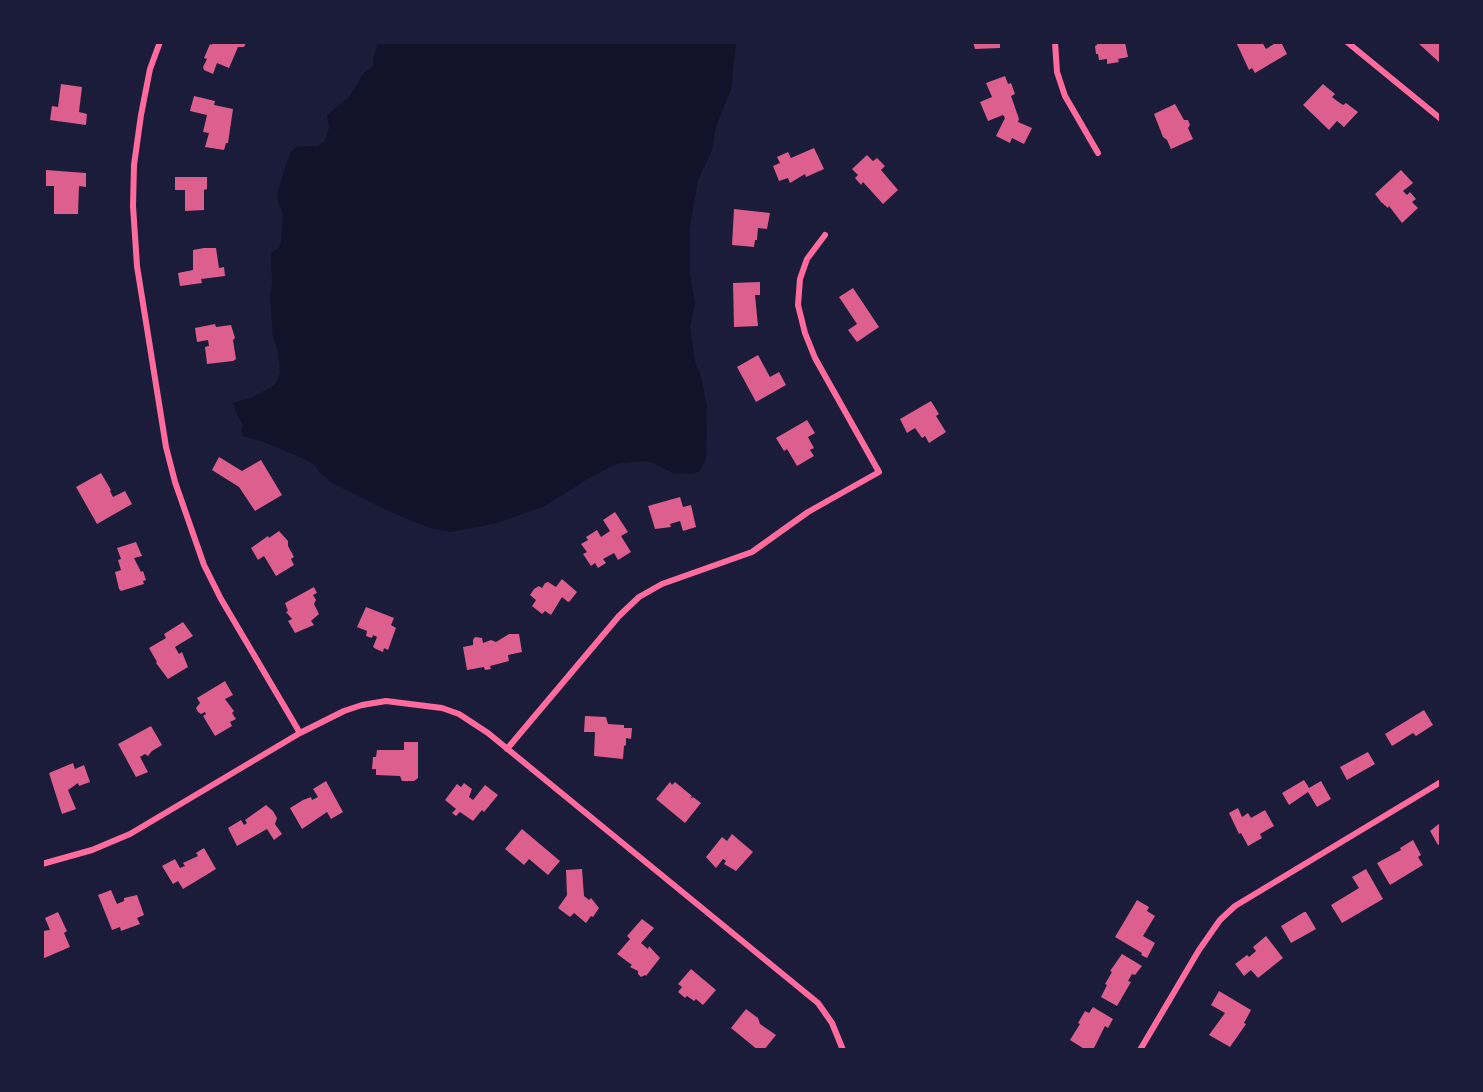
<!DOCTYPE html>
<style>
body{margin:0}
#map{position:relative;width:1483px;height:1092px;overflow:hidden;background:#1b1b3a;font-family:Arial,sans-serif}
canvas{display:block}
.frame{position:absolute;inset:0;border:44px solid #1b1b3a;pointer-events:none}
</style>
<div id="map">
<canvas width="1483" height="1092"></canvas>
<div class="frame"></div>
</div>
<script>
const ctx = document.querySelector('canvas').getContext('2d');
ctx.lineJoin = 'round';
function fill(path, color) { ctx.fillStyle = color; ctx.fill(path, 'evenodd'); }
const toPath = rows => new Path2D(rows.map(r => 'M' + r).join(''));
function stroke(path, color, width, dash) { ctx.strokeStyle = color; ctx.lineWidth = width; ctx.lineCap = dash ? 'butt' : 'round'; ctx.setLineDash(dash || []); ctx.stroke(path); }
const water = toPath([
 [378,42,736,42,731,90,717,123,711,153,698,180,690,228,690,274,695,304,690,327,695,362,701,376,707,407,706,458,700,471,692,474,673,473,653,463,643,461,616,464,589,478,545,506,497,523,451,532,430,528,388,511,334,484,319,472,315,465,304,459,264,442,243,436,241,431,243,425,236,412,233,403,253,397,271,387,276,383,280,373,278,352,273,337,270,295,272,284,271,257,272,252,279,248,281,242,283,214,277,199,277,194,286,165,291,152,297,146,318,146,325,141,329,128,327,115,350,96,363,74,373,66,374,56]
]);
const building = toPath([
 [213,42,245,42,246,43,244,47,238,47,229,68,217,63,213,74,204,70,203,67,207,59,204,58,210,44,212,45],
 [973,42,1000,42,1000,48,975,49],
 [1096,42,1125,42,1128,57,1118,59,1119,62,1107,64,1107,59,1099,60,1098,54,1096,54,1095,46,1097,45],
 [1236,42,1262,42,1266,49,1277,42,1281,42,1287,54,1255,73,1252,68,1249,70],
 [1417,42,1441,42,1441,64],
 [1005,76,1008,84,1011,83,1015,94,1011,96,1019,119,1018,122,1032,128,1024,144,1012,138,1010,143,996,136,1005,118,1003,115,988,121,980,102,992,97,986,83],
 [61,84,82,87,79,112,87,114,86,125,50,120,52,106,58,107],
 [1323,84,1335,94,1332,97,1337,101,1343,105,1346,103,1358,112,1344,127,1337,121,1329,130,1303,105],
 [194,96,215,101,214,105,233,109,228,143,226,143,224,150,205,147,209,133,203,132,207,115,190,111],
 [1175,104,1184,120,1188,120,1190,125,1188,128,1193,139,1171,149,1167,140,1163,137,1154,114],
 [814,148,824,169,806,177,805,174,790,183,788,178,779,181,773,166,780,163,777,157,788,152,791,158],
 [867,155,873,161,877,158,885,166,881,170,898,190,883,204,863,182,861,185,855,178,858,175,852,169],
 [46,170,86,173,86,187,79,186,78,214,54,214,54,186,46,186],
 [1401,170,1413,183,1403,191,1407,195,1410,192,1416,199,1412,202,1418,208,1402,223,1389,206,1388,208,1381,202,1375,194],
 [175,177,207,177,207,189,204,190,204,210,185,211,185,190,175,190],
 [734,209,770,213,767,229,758,228,757,240,755,240,754,247,732,245],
 [204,248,216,248,219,268,224,267,225,276,201,279,202,283,180,286,178,273,193,270,193,250],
 [760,282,760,295,755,295,758,326,734,327,733,283],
 [853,288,879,327,857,342,848,330,857,324,839,297],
 [215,324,216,327,231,325,235,338,233,340,236,359,233,361,207,364,205,347,209,346,208,340,197,342,195,328],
 [758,355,770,377,779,372,786,385,756,402,737,367],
 [931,401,939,414,936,416,946,432,929,443,925,436,922,438,915,428,907,433,900,419],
 [807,420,815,433,808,437,814,448,810,450,814,456,797,466,787,449,784,451,776,438],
 [219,457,242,471,261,460,282,495,255,511,239,487,212,470],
 [101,473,111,490,110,491,113,497,125,491,132,504,97,524,76,487],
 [680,497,683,507,691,505,696,527,683,531,680,521,670,524,671,527,655,529,648,506],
 [615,512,628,532,621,536,631,552,618,560,614,553,603,559,606,563,598,568,595,563,591,566,583,554,587,552,581,544,588,540,586,537,597,530,601,537,610,531,603,520],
 [279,531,288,541,288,546,294,557,291,559,294,565,276,576,264,556,258,560,251,548,268,536,269,538],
 [136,542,142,556,134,558,141,572,143,571,146,580,143,581,144,584,121,591,119,589,115,572,121,570,118,560,121,559,117,548],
 [562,579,577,592,570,601,568,602,562,597,551,615,545,611,542,614,532,606,536,600,530,595,534,589,539,586,542,588,545,583,548,582,556,587],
 [314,587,317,593,313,595,316,600,314,604,319,614,311,621,314,625,295,633,288,621,292,619,286,612,288,611,285,603],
 [366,607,394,618,391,625,396,628,388,650,384,648,383,652,376,649,373,647,377,637,373,635,372,638,366,636,367,631,357,627],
 [183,622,193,636,175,647,179,654,182,652,188,667,168,679,156,663,157,662,149,648,166,638,164,634],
 [509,634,519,634,522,652,508,655,509,661,490,666,491,669,485,670,484,667,467,670,463,647,473,645,473,640,475,637,482,638,483,643,491,640,496,642],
 [225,681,233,695,225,699,234,711,232,713,236,719,230,722,232,726,215,736,203,716,206,714,205,712,201,714,198,712,196,708,200,703,197,698],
 [1424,710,1433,725,1416,736,1413,733,1392,746,1385,734],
 [585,716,606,717,608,724,624,725,624,728,632,728,631,739,626,738,626,745,624,746,623,759,594,756,595,732,584,732],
 [151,726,162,745,152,751,148,756,145,754,140,757,148,772,136,777,118,744],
 [404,742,418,742,418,778,414,781,402,781,400,776,376,775,376,769,372,769,373,757,376,757,377,750,404,750],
 [1368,752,1375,764,1347,780,1340,767],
 [73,763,75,769,84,765,90,782,79,786,78,783,68,790,76,809,62,814,49,773],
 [1304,780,1309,788,1321,781,1331,799,1317,807,1308,792,1289,805,1282,793],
 [326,781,343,812,331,819,327,812,302,829,290,808,303,800,311,797,312,800,318,797,313,789],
 [670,782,672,785,675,782,692,796,690,799,693,797,701,803,685,823,656,799],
 [464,783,472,789,469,797,473,800,485,785,498,795,484,812,482,810,473,821,460,812,456,816,452,813,456,809,445,800,457,784,461,787],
 [266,805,273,811,277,818,275,824,282,834,274,840,267,829,237,846,228,828,241,820,244,825,247,823,245,820],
 [1238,808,1242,817,1248,813,1251,818,1265,810,1274,826,1260,834,1262,838,1248,846,1241,833,1239,834,1229,813],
 [1440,823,1441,843,1438,845,1430,831],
 [522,829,560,861,548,875,529,859,524,865,505,849],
 [732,834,753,852,736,871,724,864,726,861,723,859,716,868,706,857,722,837,727,841],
 [1413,840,1421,855,1418,857,1423,865,1390,885,1377,863,1401,850,1400,848],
 [204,848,216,869,183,889,178,881,173,884,162,866,175,859,180,868,185,866,183,863,198,856,196,853],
 [582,869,584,896,589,900,591,898,599,908,593,917,591,916,586,923,574,913,570,917,558,908,567,895,566,870],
 [1366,869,1383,899,1342,923,1331,905,1359,888,1352,877],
 [111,890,117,904,124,901,124,898,137,895,144,915,137,918,140,924,121,931,120,927,112,930,98,895],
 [1137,900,1149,907,1147,911,1155,916,1143,936,1155,943,1147,958,1141,955,1142,953,1115,937],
 [58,912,67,931,64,933,70,947,42,959,42,931,50,930,45,918],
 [1304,912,1306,912,1316,929,1291,943,1281,926],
 [642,919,654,928,641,943,648,949,649,946,660,958,646,976,645,975,641,977,638,974,638,971,630,967,632,965,617,954,630,939,627,936],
 [1266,936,1283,958,1258,978,1251,970,1244,976,1235,964,1247,955,1249,957,1256,951,1253,947],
 [1122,954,1142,966,1135,975,1132,974,1128,981,1131,982,1117,1006,1101,997,1107,985,1105,984,1112,972,1110,971],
 [691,969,716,990,703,1005,696,999,694,1001,687,996,685,998,678,992,682,987,678,984],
 [1219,991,1251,1010,1244,1023,1246,1024,1230,1047,1209,1035,1225,1013,1211,1005],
 [1093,1007,1113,1019,1108,1028,1105,1026,1093,1050,1086,1050,1070,1040,1080,1024,1078,1023,1085,1011,1089,1013],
 [746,1009,758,1018,760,1024,776,1035,764,1050,758,1050,731,1028]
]);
const minor = toPath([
 [160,42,150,69,141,115,134,165,133,206,137,266,166,447,175,482,204,565,221,599,300,733],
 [1055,42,1057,72,1065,96,1098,153],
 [1347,42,1441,119],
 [507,749,619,616,639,597,662,584,752,552,808,512,879,472,815,358,805,333,798,305,800,279,807,259,825,235],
 [42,864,92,850,130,834,300,733,344,711,362,705,386,701,442,708,459,714,488,733,818,1003,832,1023,843,1050],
 [1140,1050,1199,950,1220,920,1235,906,1441,782]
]);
fill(water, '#12122b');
fill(building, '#dd5f8e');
stroke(minor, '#ff6b9d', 6);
</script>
